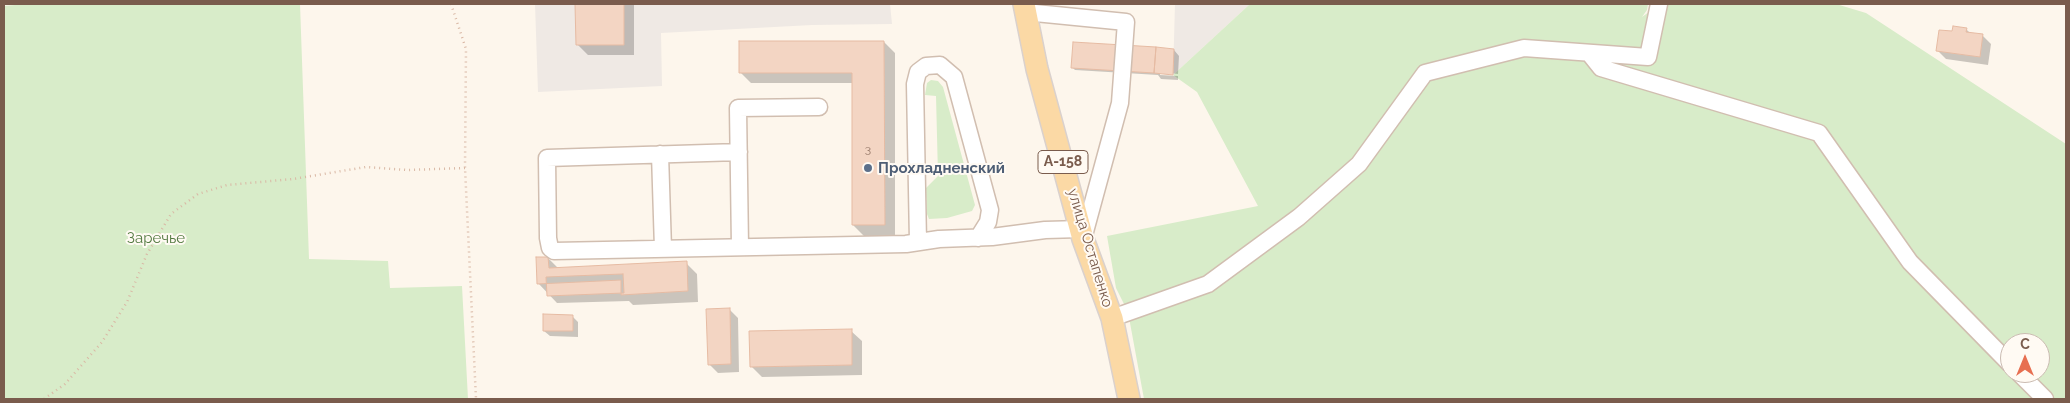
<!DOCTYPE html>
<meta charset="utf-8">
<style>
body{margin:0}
#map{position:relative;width:2070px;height:403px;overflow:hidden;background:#fdf6ec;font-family:Raleway,sans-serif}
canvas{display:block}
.frame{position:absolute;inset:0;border:5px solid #7a5c4d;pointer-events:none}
.north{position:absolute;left:2000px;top:333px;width:50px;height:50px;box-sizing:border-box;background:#fffaf3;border:1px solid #cabbb1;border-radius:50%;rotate:0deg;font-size:14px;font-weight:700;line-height:20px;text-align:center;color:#7a5c4d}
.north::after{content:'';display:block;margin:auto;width:18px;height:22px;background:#e76f51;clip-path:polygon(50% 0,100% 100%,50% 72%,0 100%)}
</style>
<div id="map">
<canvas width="2070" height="403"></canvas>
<div class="frame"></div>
<div class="north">С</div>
</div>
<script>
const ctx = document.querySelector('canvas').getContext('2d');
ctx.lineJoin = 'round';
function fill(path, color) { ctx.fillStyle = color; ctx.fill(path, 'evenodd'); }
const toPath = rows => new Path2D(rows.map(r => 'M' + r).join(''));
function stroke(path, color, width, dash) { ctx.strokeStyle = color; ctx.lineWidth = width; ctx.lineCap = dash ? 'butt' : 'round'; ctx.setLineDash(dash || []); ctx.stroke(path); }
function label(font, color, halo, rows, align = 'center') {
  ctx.font = font + ' Raleway,sans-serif'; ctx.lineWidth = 4; ctx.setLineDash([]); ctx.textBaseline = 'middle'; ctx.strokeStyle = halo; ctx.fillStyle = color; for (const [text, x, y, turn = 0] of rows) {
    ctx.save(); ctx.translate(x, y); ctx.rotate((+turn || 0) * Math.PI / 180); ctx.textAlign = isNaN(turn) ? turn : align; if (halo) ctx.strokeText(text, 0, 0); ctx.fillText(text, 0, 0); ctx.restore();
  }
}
const industrial = toPath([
 [535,4,890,4,892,24,812,25,661,33,662,86,538,92],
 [1175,4,1250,4,1173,75]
]);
const green = toPath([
 [26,4,300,4,309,259,388,261,390,288,462,286,468,399,4,399,4,6],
 [1250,4,1648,4,1647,10,1642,17,1660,4,1836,4,1866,13,2066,144,2066,399,1144,399,1128,312,1116,288,1107,236,1258,206,1197,92,1173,75],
 [2010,343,2040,343,2040,373,2010,373],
 [931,80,938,81,943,87,975,205,972,211,947,218,929,219,927,214,926,188,938,176,936,96,925,95,927,83]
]);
const shadow = toPath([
 [577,4,634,4,634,55,588,55,577,44],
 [1966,29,1971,34,1982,35,1991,44,1988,65,1946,59,1938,51,1954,33],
 [884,42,895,53,895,236,864,236,853,225,853,83,751,83,740,72],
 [1174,50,1179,56,1178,74,1160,72,1160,75,1178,76,1178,80,1161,79,1158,75,1075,70,1072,67],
 [548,258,559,269,686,263,697,274,698,302,633,305,629,301,557,303,538,283],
 [729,309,738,318,739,372,718,373,709,364],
 [572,316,578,322,578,337,550,336,544,331],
 [851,331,862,341,862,375,762,377,751,366]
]);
const building = toPath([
 [575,4,624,4,624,45,576,45,575,4],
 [1953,26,1967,28,1966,32,1983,34,1980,57,1936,51,1939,30,1952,31,1953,26],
 [739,41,884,41,885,225,852,225,852,73,739,73,739,41],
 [1073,42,1156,47,1154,73,1071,68,1073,42],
 [1156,47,1174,49,1173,75,1154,73,1156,47],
 [536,257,548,257,549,268,687,261,688,291,621,295,621,280,537,284,536,257],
 [623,274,624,293,547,296,546,277,623,274],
 [730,308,731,364,708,365,706,309,730,308],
 [543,314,573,315,573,331,543,331,543,314],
 [852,329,852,365,750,367,749,331,852,329]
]);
const path = toPath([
 [451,4,466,49,465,168,476,399],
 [44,399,65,384,102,342,127,302,147,254,171,214,198,194,227,185,293,179,366,167,407,170,465,168]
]);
const minor = toPath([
 [1025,12,1126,22,1120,103,1083,239],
 [1589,53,1601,68,1819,133,1910,262,2010,364],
 [739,152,547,158,548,238,550,248,554,251,906,244,939,239,992,237,1045,230,1081,229],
 [660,154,663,249],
 [918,242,915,84,918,72,926,66,940,65,954,77,990,210,988,222,978,238],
 [740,247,738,108,819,107],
 [1112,318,1208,284,1299,217,1359,164,1425,73,1524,48,1648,57,1659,4],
 [2019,373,2045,399]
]);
const major = toPath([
 [1024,4,1037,69,1083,239,1112,318,1129,399]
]);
const markers = [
 [868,168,5,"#5c6f8a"]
];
const numberNames = [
 ["3",868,149]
];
const shields = [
 [1063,162,50]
];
const shieldNames = [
 ["А-158",1063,162]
];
const serviceNames = [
 ["Прохладненский",878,168]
];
const parkNames = [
 ["Заречье",156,238]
];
const streetNames = [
 ["улица Остапенко",1090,248,73]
];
fill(industrial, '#efe9e4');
fill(green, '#d8ecc9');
fill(shadow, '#0003');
fill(building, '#f3d5c3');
stroke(building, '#e6bba3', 1);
stroke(minor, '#d1beb0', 19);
stroke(major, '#dad1cd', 24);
stroke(path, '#d9b8a5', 2.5, [1, 4]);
stroke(minor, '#fff', 16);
stroke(major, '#fbd9a5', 21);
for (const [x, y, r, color] of markers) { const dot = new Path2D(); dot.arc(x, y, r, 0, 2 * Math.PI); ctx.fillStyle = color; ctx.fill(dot); stroke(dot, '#fffaf3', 2); }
label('12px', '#987a6a', null, numberNames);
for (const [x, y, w] of shields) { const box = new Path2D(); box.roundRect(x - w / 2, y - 11.5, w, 23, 4); ctx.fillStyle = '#fffaf3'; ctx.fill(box); stroke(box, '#7a5c4d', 1); }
label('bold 14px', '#7a5c4d', null, shieldNames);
label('bold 15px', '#4e5e75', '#fffaf3', serviceNames, 'left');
label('15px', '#537a41', '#fffaf3', parkNames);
label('15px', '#7a5c4d', '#fffaf3', streetNames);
</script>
